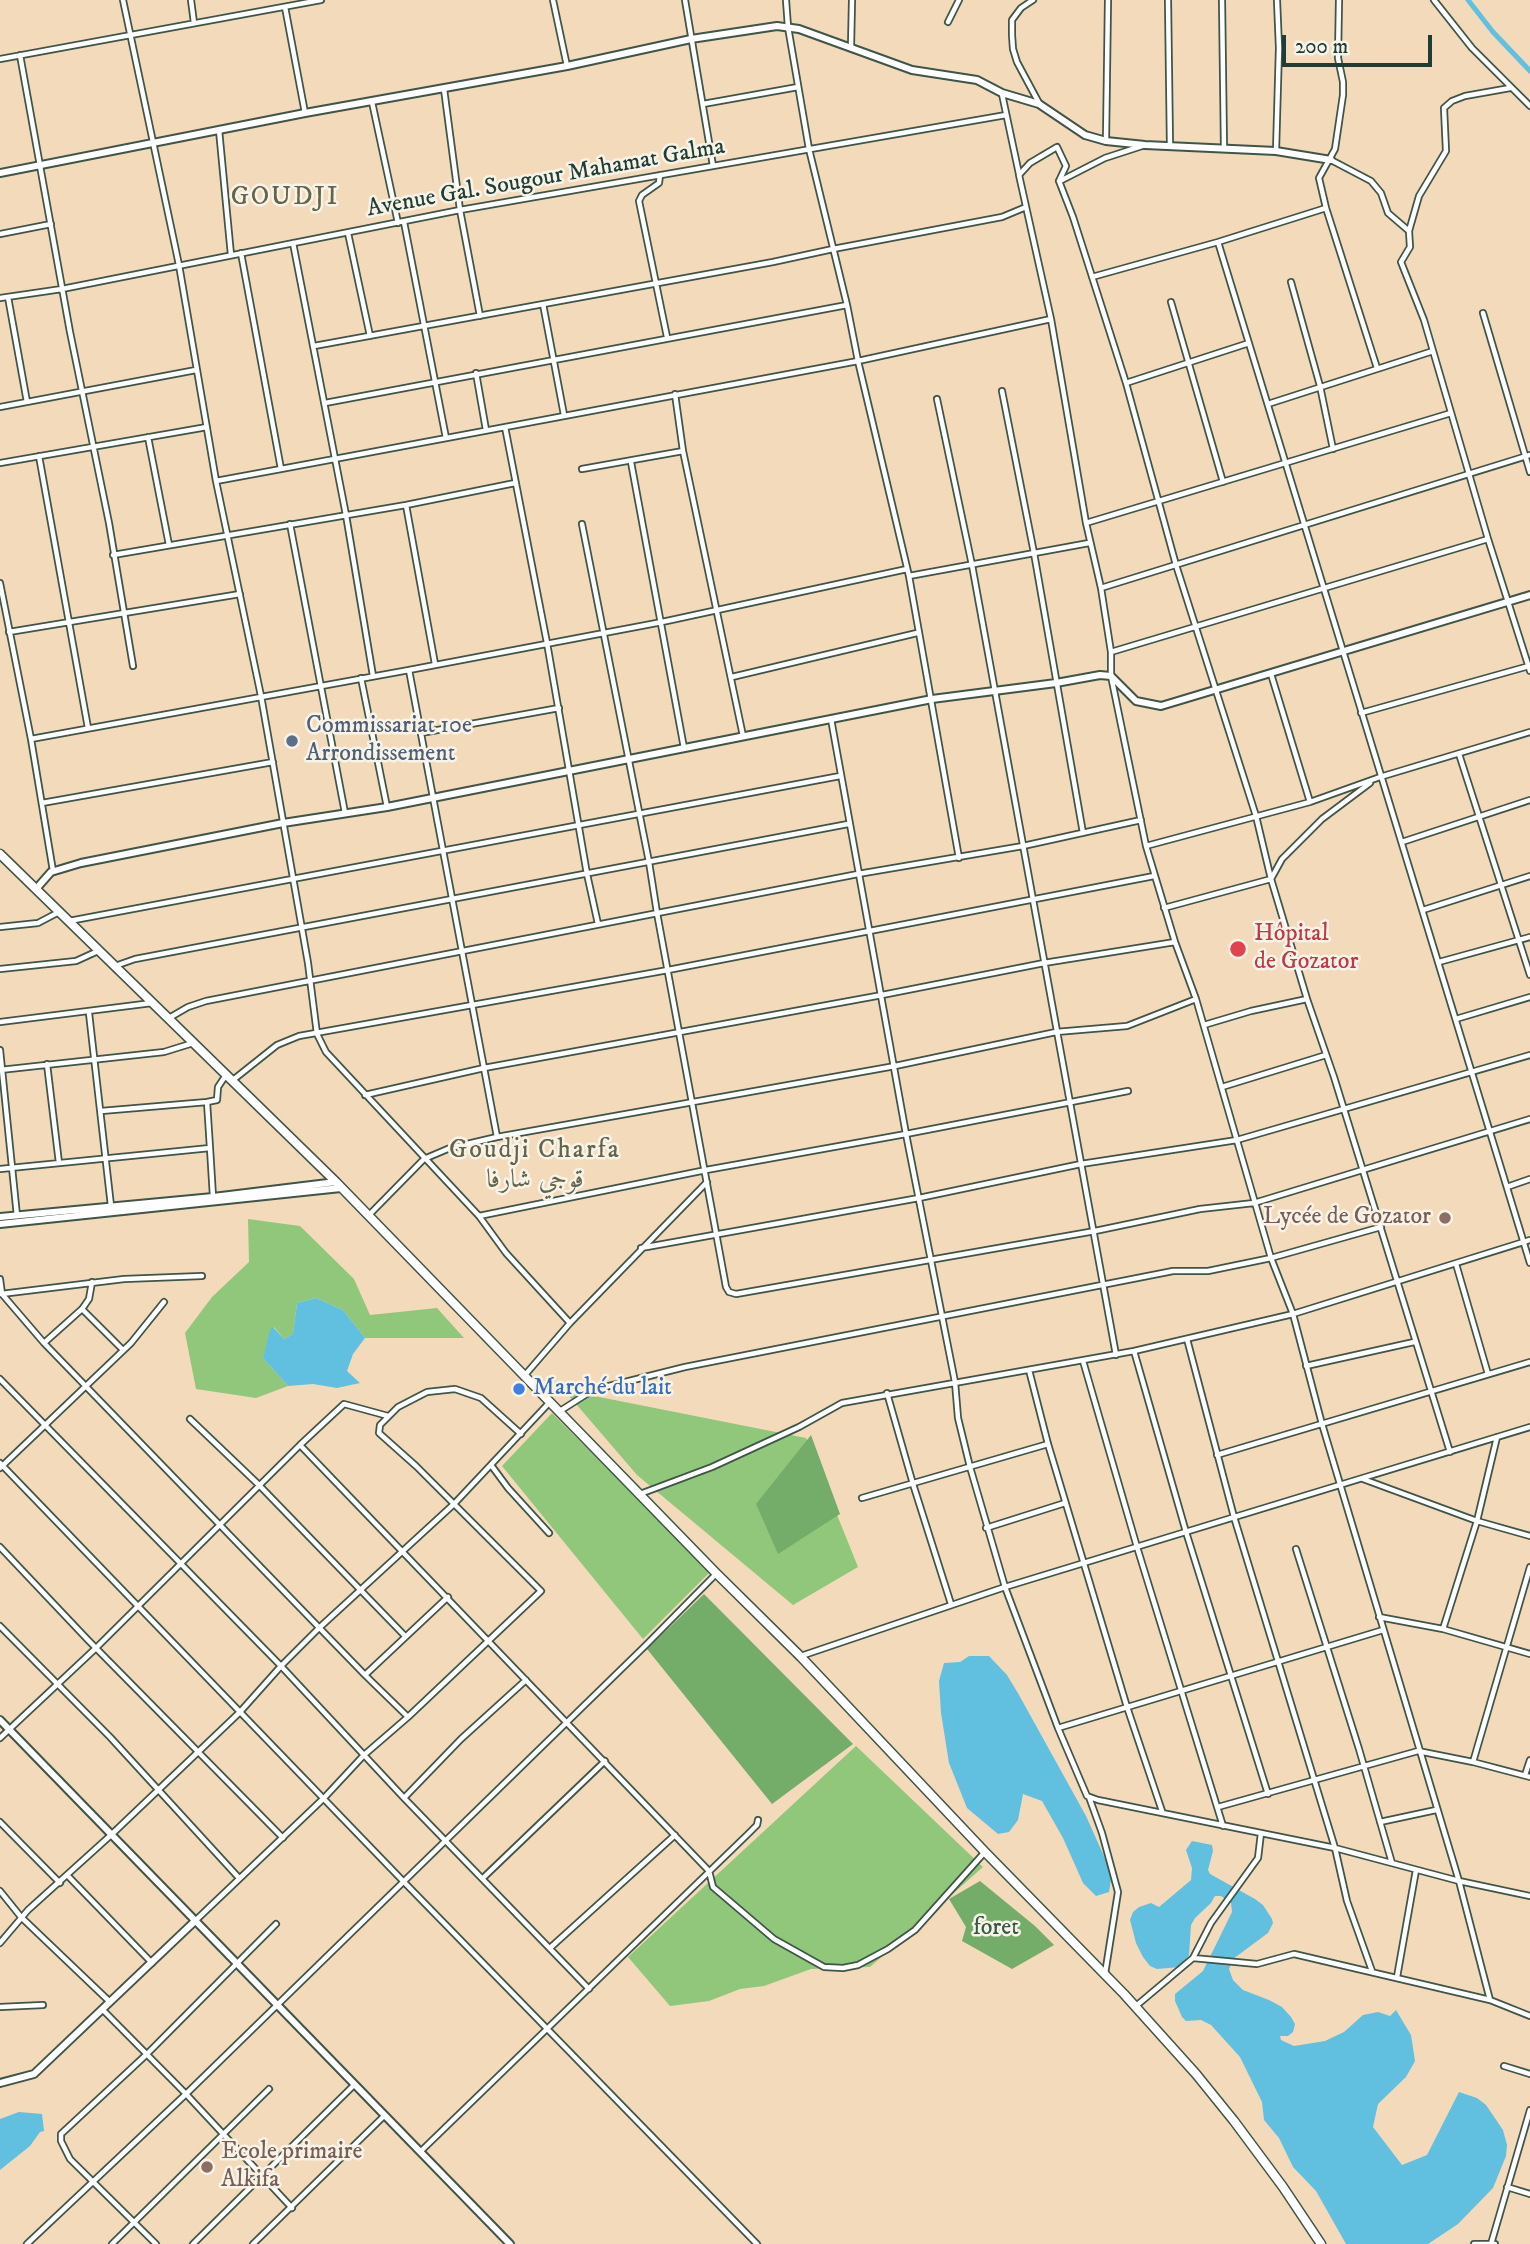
<!DOCTYPE html>
<meta charset="utf-8">
<style>
body{margin:0}
#map{position:relative;width:1530px;height:2244px;overflow:hidden;background:#f3dabb;font-family:"IM FELL DW Pica",serif}
canvas{display:block}
.scale{position:absolute;left:1282px;top:35px;width:150px;height:32px;box-sizing:border-box;border:4px solid #1f3d34;border-top:0;padding-left:9px;font-size:21px;line-height:24px;white-space:nowrap;color:#1f3d34;-webkit-text-stroke:5px #f7f3e8;paint-order:stroke}
</style>
<div id="map">
<canvas width="1530" height="2244"></canvas>
<div class="scale">200 m</div>
</div>
<script>
const ctx = document.querySelector('canvas').getContext('2d');
ctx.lineJoin = 'round';
function fill(path, color) { ctx.fillStyle = color; ctx.fill(path, 'evenodd'); }
const toPath = rows => new Path2D(rows.map(r => 'M' + r).join(''));
function stroke(path, color, width, dash) { ctx.strokeStyle = color; ctx.lineWidth = width; ctx.lineCap = dash ? 'butt' : 'round'; ctx.setLineDash(dash || []); ctx.stroke(path); }
function label(font, color, halo, rows, align = 'center') {
  ctx.font = font + ' "IM FELL DW Pica",Amiri,serif'; ctx.lineWidth = 5; ctx.setLineDash([]); ctx.textBaseline = 'middle'; ctx.strokeStyle = halo; ctx.fillStyle = color; for (const [text, x, y, turn = 0] of rows) {
    ctx.save(); ctx.translate(x, y); ctx.rotate((+turn || 0) * Math.PI / 180); ctx.textAlign = isNaN(turn) ? turn : align; if (halo) ctx.strokeText(text, 0, 0); ctx.fillText(text, 0, 0); ctx.restore();
  }
}
const green = toPath([
 [248,1219,300,1226,354,1279,370,1315,437,1308,464,1338,365,1338,343,1310,316,1298,297,1303,293,1334,284,1339,274,1327,263,1358,288,1386,256,1398,196,1389,185,1333,212,1297,249,1262],
 [564,1390,806,1438,858,1567,793,1605,637,1475],
 [552,1413,710,1572,643,1639,502,1466],
 [856,1746,983,1867,870,1967,811,1969,764,1986,740,1989,709,2001,670,2006,628,1957]
]);
const forest = toPath([
 [811,1435,840,1514,778,1554,756,1504],
 [704,1594,853,1744,772,1804,647,1649],
 [980,1881,1035,1926,1054,1945,1012,1969,962,1941,966,1927,949,1899]
]);
const water = toPath([
 [316,1298,343,1310,365,1338,353,1354,347,1371,360,1383,337,1388,313,1384,288,1386,263,1358,270,1330,273,1327,284,1339,293,1334,297,1303],
 [969,1656,989,1656,1007,1675,1019,1695,1086,1816,1112,1874,1109,1892,1096,1896,1083,1883,1063,1838,1042,1801,1023,1794,1018,1820,1009,1832,998,1834,967,1808,949,1763,941,1713,939,1681,944,1663,960,1662],
 [1192,1841,1212,1845,1213,1851,1208,1870,1210,1874,1255,1899,1263,1905,1272,1919,1273,1923,1268,1933,1233,1959,1229,1969,1233,1980,1243,1990,1269,2000,1282,2007,1291,2017,1295,2024,1293,2032,1288,2036,1280,2036,1281,2040,1294,2046,1325,2041,1344,2032,1363,2015,1378,2012,1390,2016,1396,2010,1411,2035,1415,2061,1406,2077,1378,2104,1373,2127,1402,2165,1427,2155,1459,2092,1477,2098,1486,2105,1503,2130,1507,2145,1506,2156,1493,2188,1458,2224,1428,2244,1346,2244,1316,2191,1293,2167,1279,2138,1264,2120,1262,2102,1240,2057,1211,2025,1201,2020,1186,2021,1182,2017,1175,2001,1175,1994,1203,1971,1232,1912,1231,1903,1221,1896,1215,1896,1211,1903,1195,1918,1191,1925,1189,1955,1180,1967,1157,1969,1150,1966,1143,1957,1136,1943,1130,1920,1133,1912,1139,1907,1151,1903,1159,1907,1191,1880,1192,1868,1186,1850],
 [19,2112,42,2114,44,2131,40,2132,30,2146,0,2170,0,2119]
]);
const canal = toPath([
 [1468,0,1493,32,1530,71]
]);
const street = toPath([
 [123,0,179,265,216,481,261,696,308,963,317,1034,326,1052,479,1216,506,1253,570,1323],
 [191,0,194,23],
 [553,0,567,66],
 [685,0,713,166],
 [786,0,788,27,809,149,847,305,858,361,909,576,959,858],
 [1033,0,1021,8,1012,20,1012,35,1013,49,1017,62,1039,103],
 [1168,0,1170,146],
 [1222,0,1224,148],
 [1339,0,1338,58,1343,82,1343,95,1335,149,1319,178,1326,208,1377,368],
 [1434,0,1472,48,1530,106],
 [285,7,305,113],
 [948,22,959,0],
 [851,47,852,0],
 [20,55,70,332,109,523,133,666],
 [0,59,321,0],
 [1510,88,1465,96,1452,101,1444,108,1446,151,1419,196,1409,231,1410,247,1401,262,1424,320,1488,539,1530,671],
 [444,89,460,210,480,316],
 [1002,94,1019,174],
 [372,102,398,223],
 [703,104,798,87],
 [219,130,231,255],
 [1106,141,1108,0],
 [1276,151,1279,48,1277,0],
 [1331,160,1371,181,1381,193,1388,213,1409,231],
 [660,175,659,183,642,195,639,201,667,337],
 [1059,181,1066,166,1057,147,1030,163,1019,175,1051,319,1086,523,1101,588,1111,652,1111,676,1146,846,1175,942,1196,999,1271,1258,1293,1314,1322,1424,1459,1881,1490,2000,1530,2016],
 [1059,181,1073,217,1126,383,1176,565,1256,816,1271,879,1307,999,1334,1077,1450,1452],
 [1060,181,1105,158,1142,146],
 [404,222,446,438],
 [348,233,370,336],
 [0,234,51,224],
 [1218,242,1530,1263],
 [293,243,346,515,373,676],
 [1092,277,1218,242,1326,208],
 [1291,282,1320,386,1333,449],
 [8,297,27,402],
 [0,298,62,289,460,210,1006,115],
 [1171,302,1223,482],
 [543,304,564,415],
 [1483,313,1530,472],
 [314,346,773,262,833,249,1002,217,1026,207],
 [476,373,486,430],
 [1126,383,1249,343],
 [1002,391,1034,553,1083,833],
 [675,394,683,451,743,736],
 [937,399,972,565,1116,1355],
 [325,403,847,305],
 [1268,404,1433,351],
 [0,407,196,370],
 [505,427,547,643,587,874,598,924],
 [148,437,169,545],
 [39,456,88,728],
 [631,462,684,748],
 [0,463,207,427],
 [281,469,858,361,1051,319],
 [582,469,683,451],
 [216,481,281,469,241,253],
 [406,505,435,664],
 [1086,523,1451,413],
 [290,524,345,813],
 [582,524,649,862,657,913,726,1287,729,1292,736,1294,1095,1231,1200,1209,1254,1203,1530,1119],
 [113,555,406,505,515,483],
 [909,576,1089,543],
 [0,583,31,739,53,871],
 [1101,588,1530,455],
 [9,632,240,594],
 [1111,652,1488,539],
 [1271,674,1310,802],
 [732,677,917,633],
 [361,678,387,807],
 [1361,713,1529,666],
 [831,719,906,1134,955,1382,958,1418,970,1467,1005,1587,1058,1728,1087,1796,1098,1800,1335,1848,1459,1881,1530,1896],
 [421,733,559,708],
 [31,739,409,670],
 [1459,754,1530,975],
 [42,803,273,762],
 [1402,842,1530,800],
 [1146,846,1310,802,1380,777,1530,732],
 [1164,908,1271,879,1282,859,1322,819,1370,783],
 [1423,910,1530,876],
 [69,921,840,776],
 [0,927,38,923,59,912],
 [1439,962,1530,937],
 [115,966,135,959,848,824],
 [0,969,76,961,98,951],
 [89,1013,111,1206],
 [169,1018,188,1007,206,1001,858,874,1023,846,1141,820],
 [1456,1019,1530,997],
 [0,1022,152,1003],
 [1204,1025,1251,1011,1307,999],
 [0,1050,17,1216],
 [47,1064,59,1163],
 [0,1070,164,1052,193,1043],
 [233,1080,277,1045,299,1036,668,970,1154,876],
 [1222,1087,1326,1055],
 [365,1095,484,1068,409,670,662,622,907,569],
 [101,1111,207,1102],
 [497,1137,484,1068,882,995,1044,963,1175,942],
 [210,1148,213,1197],
 [0,1169,210,1148,207,1102,217,1100,218,1087,226,1075],
 [1507,1187,1530,1179],
 [369,1215,424,1159,450,1148,497,1137,895,1066,1056,1032,1127,1026,1196,999],
 [479,1216,706,1170,906,1134,1128,1091],
 [641,1248,919,1198,1081,1164,1237,1140,1530,1055],
 [1456,1264,1488,1374],
 [0,1279,2,1294,44,1343,365,1675,408,1717],
 [1,1294,124,1279,202,1276],
 [82,1309,123,1350],
 [1187,1339,1234,1517,1335,1848,1347,1901,1372,1971],
 [44,1343,82,1309,89,1299,92,1282],
 [1134,1351,1186,1532,1268,1794],
 [1083,1361,1137,1547,1223,1826],
 [1306,1366,1414,1342],
 [1029,1370,1048,1444,1127,1707,1162,1811],
 [525,1375,570,1323,707,1182],
 [0,1379,281,1666,404,1798,589,1989],
 [887,1393,913,1484,951,1604],
 [560,1411,593,1390,685,1367,1173,1271,1208,1271,1271,1258,1381,1227],
 [388,1416,344,1404,300,1445,709,1871,713,1887,774,1939,824,1967,843,1968,858,1965,888,1949,915,1930,984,1853],
 [190,1419,259,1485,405,1636],
 [1217,1455,1530,1362],
 [0,1463,403,1881,757,2244],
 [491,1465,508,1488,549,1533],
 [0,1468,131,1343,164,1302],
 [1363,1479,1477,1521,1530,1536],
 [640,1494,712,1467,799,1427,842,1403,1134,1351,1293,1314,1530,1240],
 [862,1498,1048,1444],
 [986,1528,1065,1503],
 [0,1547,88,1640,283,1838],
 [1296,1549,1359,1749,1392,1863],
 [1379,1617,1443,1629,1530,1654],
 [0,1626,110,1737,239,1878],
 [1443,1629,1477,1521,1497,1437],
 [801,1656,1005,1587,1530,1427],
 [365,1675,448,1597],
 [1058,1728,1383,1630],
 [0,1738,96,1648,300,1445],
 [1473,1762,1530,1567],
 [1525,1775,1530,1760],
 [1089,1797,1102,1833,1118,1892,1105,1974],
 [404,1798,461,1739,526,1680],
 [1218,1807,1418,1751,1473,1762,1530,1777],
 [0,1822,60,1883],
 [1380,1822,1436,1810],
 [68,1876,152,1963],
 [483,1878,605,1761],
 [0,1891,21,1917,110,2002],
 [195,1921,324,1798,364,1755,408,1717,541,1591,416,1466,379,1433,380,1425,398,1407,427,1392,455,1389,481,1398,521,1434],
 [0,1943,28,1910,111,1835,240,1712,281,1666,319,1628,454,1504,549,1403],
 [550,1948,675,1835],
 [1193,1958,1257,1964,1294,1954,1490,2000],
 [1397,1977,1416,1870],
 [1136,2006,1193,1958,1211,1923,1258,1858,1261,1833],
 [0,2007,43,2005],
 [102,2009,186,2094,292,2208],
 [1504,2066,1530,2074],
 [420,2152,749,1833,757,1825,758,1820],
 [1507,2187,1530,2194],
 [27,2244,186,2094,646,1645,716,1574],
 [112,2244,269,2089],
 [156,2244,70,2159,61,2141,61,2134,147,2054,276,1924],
 [193,2244,353,2086],
 [253,2244,384,2116],
 [1474,2244,1495,2244],
 [1491,2244,1530,2110]
]);
const secondary = toPath([
 [0,173,305,113,567,66,691,39,777,26,799,29,912,70,977,80,1002,93,1039,104,1085,135,1106,141,1145,145,1276,151,1331,160],
 [36,889,51,872,81,863,283,823,387,807,932,699,1056,683,1100,675,1111,676,1136,701,1161,706,1530,595],
 [0,1217,213,1197,336,1182],
 [0,1224,341,1188],
 [0,1720,510,2244],
 [0,2083,34,2074,195,1921]
]);
const highway = toPath([
 [0,854,336,1182,716,1573,801,1657,985,1852,1124,1994,1196,2074,1234,2121,1283,2187,1321,2244]
]);
const markers = [
 [292,741,7,"#5c6f8a"],
 [1238,949,9,"#e0444e"],
 [1445,1218,7,"#8d6e63"],
 [519,1389,7,"#3f7fe0"],
 [207,2167,7,"#8d6e63"]
];
const streetNames = [
 ["Avenue Gal. Sougour Mahamat Galma",546,179,-10]
];
const serviceNames = [
 ["Commissariat 10e",306,727],
 ["Arrondissement",306,755]
];
const healthNames = [
 ["Hôpital",1254,935],
 ["de Gozator",1254,963]
];
const educationNames = [
 ["Lycée de Gozator",1431,1218],
 ["Ecole primaire",221,2153,"left"],
 ["Alkifa",221,2181,"left"]
];
const shopNames = [
 ["Marché du lait",533,1389]
];
const parkNames = [
 ["foret",996,1929]
];
const neighbourhoodNames = [
 ["GOUDJI",285,199],
 ["Goudji Charfa",535,1152],
 ["قوجي شارفا",535,1182]
];
fill(green, '#91c77a');
fill(forest, '#74ac6a');
fill(water, '#61c0df');
stroke(canal, '#61c0df', 5);
stroke(street, '#3f5548', 8);
stroke(secondary, '#3f5548', 10);
stroke(highway, '#3f5548', 11);
stroke(street, '#fff', 4.5);
stroke(secondary, '#fff', 6);
stroke(highway, '#fff', 8);
for (const [x, y, r, color] of markers) { const dot = new Path2D(); dot.arc(x, y, r, 0, 2 * Math.PI); ctx.fillStyle = color; ctx.fill(dot); stroke(dot, '#f7f3e8', 2.5); }
label('24px', '#1f3d34', '#f7f3e8', streetNames);
label('24px', '#4e5e75', '#f7f3e8', serviceNames, 'left');
label('24px', '#be3a42', '#f7f3e8', healthNames, 'left');
label('24px', '#785e54', '#f7f3e8', educationNames, 'right');
label('24px', '#366cbe', '#f7f3e8', shopNames, 'left');
label('24px', '#365942', '#f7f3e8', parkNames);
ctx.letterSpacing = '2px';
label('26px', '#656348', '#f7f3e8', neighbourhoodNames);
ctx.letterSpacing = '0px';
</script>
